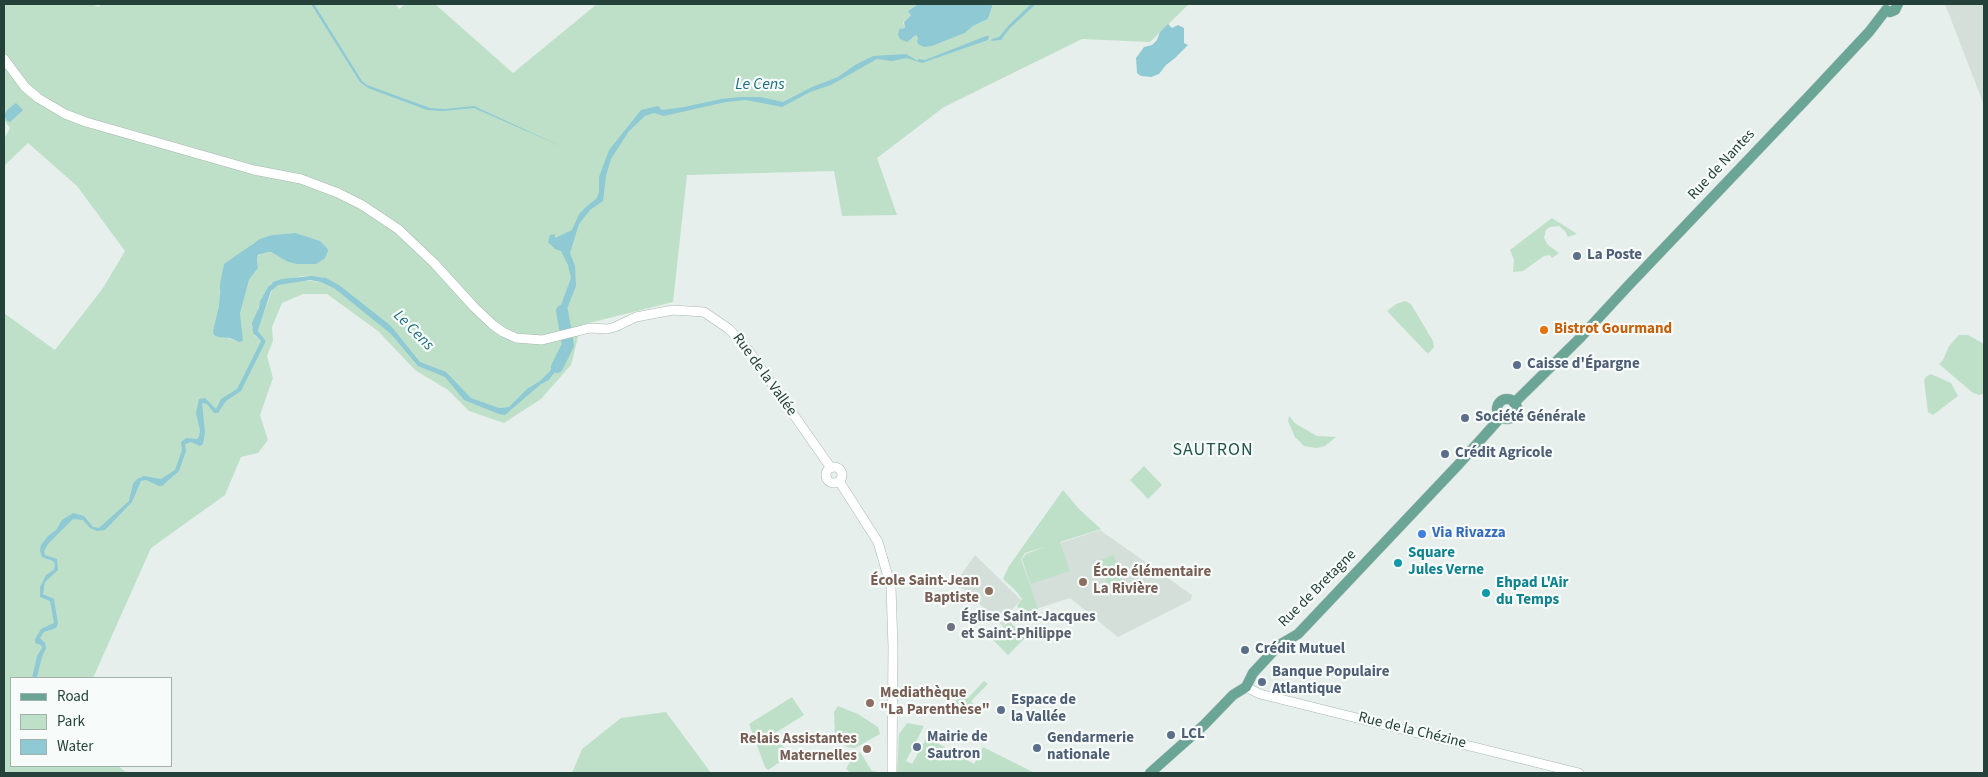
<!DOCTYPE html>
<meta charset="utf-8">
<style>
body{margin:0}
#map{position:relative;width:1988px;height:777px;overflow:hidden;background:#e6efeb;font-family:"Source Sans 3",sans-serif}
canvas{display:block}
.frame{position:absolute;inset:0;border:5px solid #24423a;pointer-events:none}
.legend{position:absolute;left:10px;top:677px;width:162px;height:90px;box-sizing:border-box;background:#f7fbf9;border:1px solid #a3b1ad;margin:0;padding:6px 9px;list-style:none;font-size:15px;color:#24423a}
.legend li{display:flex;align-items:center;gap:10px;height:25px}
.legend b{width:25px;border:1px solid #a3b1ad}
</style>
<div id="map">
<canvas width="1988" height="777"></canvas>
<div class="frame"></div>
<ul class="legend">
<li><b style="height:6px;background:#6aa596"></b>Road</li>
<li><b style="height:14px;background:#bfe0c8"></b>Park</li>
<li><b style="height:14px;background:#8ec9d4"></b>Water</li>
</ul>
</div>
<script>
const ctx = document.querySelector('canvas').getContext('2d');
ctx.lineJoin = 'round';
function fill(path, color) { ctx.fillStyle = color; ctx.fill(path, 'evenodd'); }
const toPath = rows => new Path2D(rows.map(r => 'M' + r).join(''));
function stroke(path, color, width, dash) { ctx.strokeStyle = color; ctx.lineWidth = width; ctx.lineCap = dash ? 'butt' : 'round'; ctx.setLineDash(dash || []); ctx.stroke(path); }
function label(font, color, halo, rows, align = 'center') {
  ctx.font = font + ' "Source Sans 3",sans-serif'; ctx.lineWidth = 4.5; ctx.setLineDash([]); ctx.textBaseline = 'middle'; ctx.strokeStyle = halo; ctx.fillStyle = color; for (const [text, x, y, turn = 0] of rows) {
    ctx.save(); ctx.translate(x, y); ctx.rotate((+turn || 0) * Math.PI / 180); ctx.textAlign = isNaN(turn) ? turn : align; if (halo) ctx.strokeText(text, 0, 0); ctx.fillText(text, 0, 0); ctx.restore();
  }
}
const built = toPath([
 [1945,4,1984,4,1984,105],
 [1100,530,1192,595,1191,600,1118,637,1070,598,1036,609,1022,559,1026,554],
 [975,555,1021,600,1007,615,1008,617,1004,627,956,582]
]);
const green = toPath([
 [4,4,91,4,99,7,101,4,396,4,399,9,405,4,435,4,513,73,597,4,918,4,909,10,911,15,903,22,905,28,899,30,898,35,913,38,916,35,918,38,917,41,932,46,965,33,973,26,988,19,993,4,1189,4,1150,42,1082,39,944,107,877,158,897,215,842,216,834,171,687,175,673,302,581,325,571,365,541,399,504,423,469,411,448,390,415,370,378,331,327,294,303,294,282,303,272,327,273,341,267,356,273,378,260,415,268,440,258,453,241,457,225,495,151,548,93,678,11,678,11,766,118,766,127,773,4,773,4,313,55,350,103,288,125,251,77,186,28,143,4,166,4,139,10,128,4,120],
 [295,233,290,263,271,252,264,252,257,257,258,268,249,280,240,314,239,342,214,333,219,306,219,290,252,244,273,235],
 [302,276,325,278,319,282,304,280,279,284,273,288,259,326,258,331,261,335,262,349,261,341,255,336,252,327,261,299,271,283],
 [1552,218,1577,234,1568,237,1565,231,1559,226,1550,227,1546,230,1544,238,1548,245,1559,253,1552,258,1550,255,1544,256,1523,271,1513,272,1514,260,1510,250],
 [1405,301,1411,304,1433,341,1434,347,1428,354,1387,311,1396,304],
 [1959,335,1968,335,1984,344,1984,394,1979,395,1973,393,1939,364,1943,360,1949,346],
 [1931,374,1951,383,1958,396,1933,415,1928,412,1924,380,1927,376],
 [1289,416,1296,424,1317,436,1336,437,1325,446,1317,448,1304,446,1295,437,1288,421],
 [1144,466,1162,485,1148,499,1130,480],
 [1063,490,1079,509,1101,529,1060,542,1070,571,1031,584,1022,559,1026,554,1045,547,1025,553,1021,559,1022,562,1038,609,1033,618,1025,609,1021,611,1017,606,1022,599,1016,591,1003,579,1009,566],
 [1114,555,1122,580,1107,584,1099,560],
 [1009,621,1026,637,1008,655,992,639],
 [984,681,988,684,971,701,975,706,968,714,955,702,962,693,968,698],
 [792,697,804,715,775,733,789,756,768,770,765,767,749,724],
 [838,706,858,714,878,727,880,734,855,748,847,747,836,739,835,735,834,712],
 [666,712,711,773,572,773,582,749,621,718],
 [907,723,924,726,906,761,912,764,927,737,974,764,983,747,1035,773,897,773,899,734],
 [860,752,872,771,883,773,851,773,846,769,854,755]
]);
const water = toPath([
 [311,4,314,4,362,81,367,85,430,108,445,109,474,106,565,148,474,108,442,111,427,110,368,88,360,82],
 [918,4,993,4,988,19,973,26,965,33,932,46,924,47,918,44,917,41,918,38,916,35,907,42,900,39,898,35,899,29,905,28,904,22,911,15,908,11],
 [1031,4,1036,4,1010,28,1001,40,991,41,992,39,999,37,1010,24],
 [1168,24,1172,28,1178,25,1184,28,1184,43,1188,45,1175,58,1166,65,1159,74,1151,77,1141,76,1137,73,1136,58,1144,47,1152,45,1157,40,1160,32],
 [986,36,989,36,988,40,922,63,907,58,892,61,877,59,831,85,810,92,782,107,746,100,726,102,664,116,654,113,645,116,629,131,611,159,606,176,603,201,590,210,579,224,570,253,575,266,576,286,567,309,565,326,562,327,559,323,558,313,571,278,568,265,561,251,555,249,548,242,550,235,555,234,555,238,572,230,579,214,587,206,596,199,599,193,599,177,609,150,641,110,658,106,662,110,684,107,721,99,740,97,761,97,783,102,812,87,838,77,855,65,873,56,906,54,918,61,918,59,925,60],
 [16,103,23,110,10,122,7,121,4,115,8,109],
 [295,233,320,241,327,248,328,251,325,258,316,264,297,264,288,262,271,252,267,252,258,255,257,259,258,268,249,280,240,314,243,341,239,342,230,338,218,337,214,335,213,331,219,306,220,284,224,264,260,239,272,235],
 [311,276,326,278,339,285,391,326,420,362,446,372,471,398,499,408,509,407,527,389,540,381,550,371,561,352,566,356,549,380,541,384,505,415,499,414,464,400,445,377,418,366,391,334,334,288,321,282,310,280,278,285,271,291,259,327,258,331,265,340,265,343,241,391,226,401,218,413,214,413,207,404,202,403,205,432,203,444,200,446,191,442,185,444,186,451,179,471,162,486,159,486,146,480,141,481,132,502,105,530,97,531,90,528,83,520,73,519,48,544,44,551,45,555,57,559,58,570,45,582,43,594,54,599,58,624,56,628,44,632,40,638,45,643,46,648,42,657,37,677,32,678,37,656,42,648,41,645,35,643,35,639,41,629,54,623,50,601,40,597,40,587,46,575,54,570,55,564,53,561,42,557,40,551,41,545,48,536,56,530,62,520,73,513,84,516,93,527,99,528,129,501,133,484,137,479,144,476,161,479,175,470,182,450,181,442,186,438,197,439,199,437,200,430,196,413,199,399,205,398,216,409,221,399,237,389,261,341,253,333,252,323,259,307,260,301,268,287,273,282,282,279]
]);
const river = toPath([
 [557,367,568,345,562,311]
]);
const minor = toPath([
 [4,59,25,87,38,98,65,114,86,122,254,170,301,179,338,193,362,205,398,229,434,263,474,307,493,325,503,332,516,338,542,340,590,328,607,329,615,327,636,317,673,310,704,312,729,329,749,351,831,468],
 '826 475a8 8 0 1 1 16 0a8 8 0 1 1-16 0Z',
 [839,481,878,542,891,587,893,647,892,773],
 [1246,687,1260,694,1579,773]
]);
const major = toPath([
 [1886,10,1890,12,1895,10,1898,4],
 '1497 409a10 10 0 1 1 20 0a10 10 0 1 1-20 0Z',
 [1514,403,1579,339,1627,287,1811,94,1869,32,1886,10],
 [1150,773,1204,725,1233,695,1246,687,1253,673,1279,645,1298,634,1458,465,1501,417]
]);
const markers = [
 [1577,256,5,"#5c6f8a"],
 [1544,330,5,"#e8710a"],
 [1517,365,5,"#5c6f8a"],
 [1465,418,5,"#5c6f8a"],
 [1445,454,5,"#5c6f8a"],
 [1422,534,5,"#3f7fe0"],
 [1398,563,5,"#0f9aa8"],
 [1083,582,5,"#8d6e63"],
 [989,591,5,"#8d6e63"],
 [1486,593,5,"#0f9aa8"],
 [951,627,5,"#6b7280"],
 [1245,650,5,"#5c6f8a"],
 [1262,682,5,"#5c6f8a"],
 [870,703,5,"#8d6e63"],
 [1001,710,5,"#5c6f8a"],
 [1171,735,5,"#5c6f8a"],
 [917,747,5,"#5c6f8a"],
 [1037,748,5,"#5c6f8a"],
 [867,749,5,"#8d6e63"]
];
const streetNames = [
 ["Rue de Nantes",1722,165,-47],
 ["Rue de la Vallée",764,375,54],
 ["Rue de Bretagne",1318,589,-45],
 ["Rue de la Chézine",1412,731,14]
];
const serviceNames = [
 ["La Poste",1587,256],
 ["Caisse d'Épargne",1527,365],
 ["Société Générale",1475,418],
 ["Crédit Agricole",1455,454],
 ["Crédit Mutuel",1255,650],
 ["Banque Populaire",1272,673],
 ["Atlantique",1272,690],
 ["Espace de",1011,701],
 ["la Vallée",1011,718],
 ["LCL",1181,735],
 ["Mairie de",927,738],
 ["Sautron",927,755],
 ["Gendarmerie",1047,739],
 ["nationale",1047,756]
];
const foodNames = [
 ["Bistrot Gourmand",1554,330]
];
const shopNames = [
 ["Via Rivazza",1432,534]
];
const cultureNames = [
 ["Square",1408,554],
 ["Jules Verne",1408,571],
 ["Ehpad L'Air",1496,584],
 ["du Temps",1496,601]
];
const educationNames = [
 ["École élémentaire",1093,573],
 ["La Rivière",1093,590],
 ["École Saint-Jean",979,582,"right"],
 ["Baptiste",979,599,"right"],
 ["Mediathèque",880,694],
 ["\"La Parenthèse\"",880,711],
 ["Relais Assistantes",857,740,"right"],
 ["Maternelles",857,757,"right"]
];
const worshipNames = [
 ["Église Saint-Jacques",961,618],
 ["et Saint-Philippe",961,635]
];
const waterNames = [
 ["Le Cens",760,85],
 ["Le Cens",413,331,45]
];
const quarterNames = [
 ["SAUTRON",1213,451]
];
fill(built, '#d4dfda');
fill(green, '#bfe0c8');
fill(water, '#8ec9d4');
stroke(river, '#8ec9d4', 12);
stroke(minor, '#a8b8b2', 10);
stroke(major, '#c2cac8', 11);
stroke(minor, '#fff', 9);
stroke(major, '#6aa596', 10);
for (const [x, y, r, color] of markers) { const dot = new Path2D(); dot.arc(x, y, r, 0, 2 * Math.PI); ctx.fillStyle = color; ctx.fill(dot); stroke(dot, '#f7fbf9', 2); }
label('15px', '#24423a', '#f7fbf9', streetNames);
label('bold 15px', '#4e5e75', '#f7fbf9', serviceNames, 'left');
label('bold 15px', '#c56008', '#f7fbf9', foodNames, 'left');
label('bold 15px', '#366cbe', '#f7fbf9', shopNames, 'left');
label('bold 15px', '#0d838f', '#f7fbf9', cultureNames, 'left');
label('bold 15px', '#785e54', '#f7fbf9', educationNames, 'left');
label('bold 15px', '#5b616d', '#f7fbf9', worshipNames, 'left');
label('italic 16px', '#1c6f80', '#f7fbf9', waterNames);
ctx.letterSpacing = '1px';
label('18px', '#1f5548', '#f7fbf9', quarterNames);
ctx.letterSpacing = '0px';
</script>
